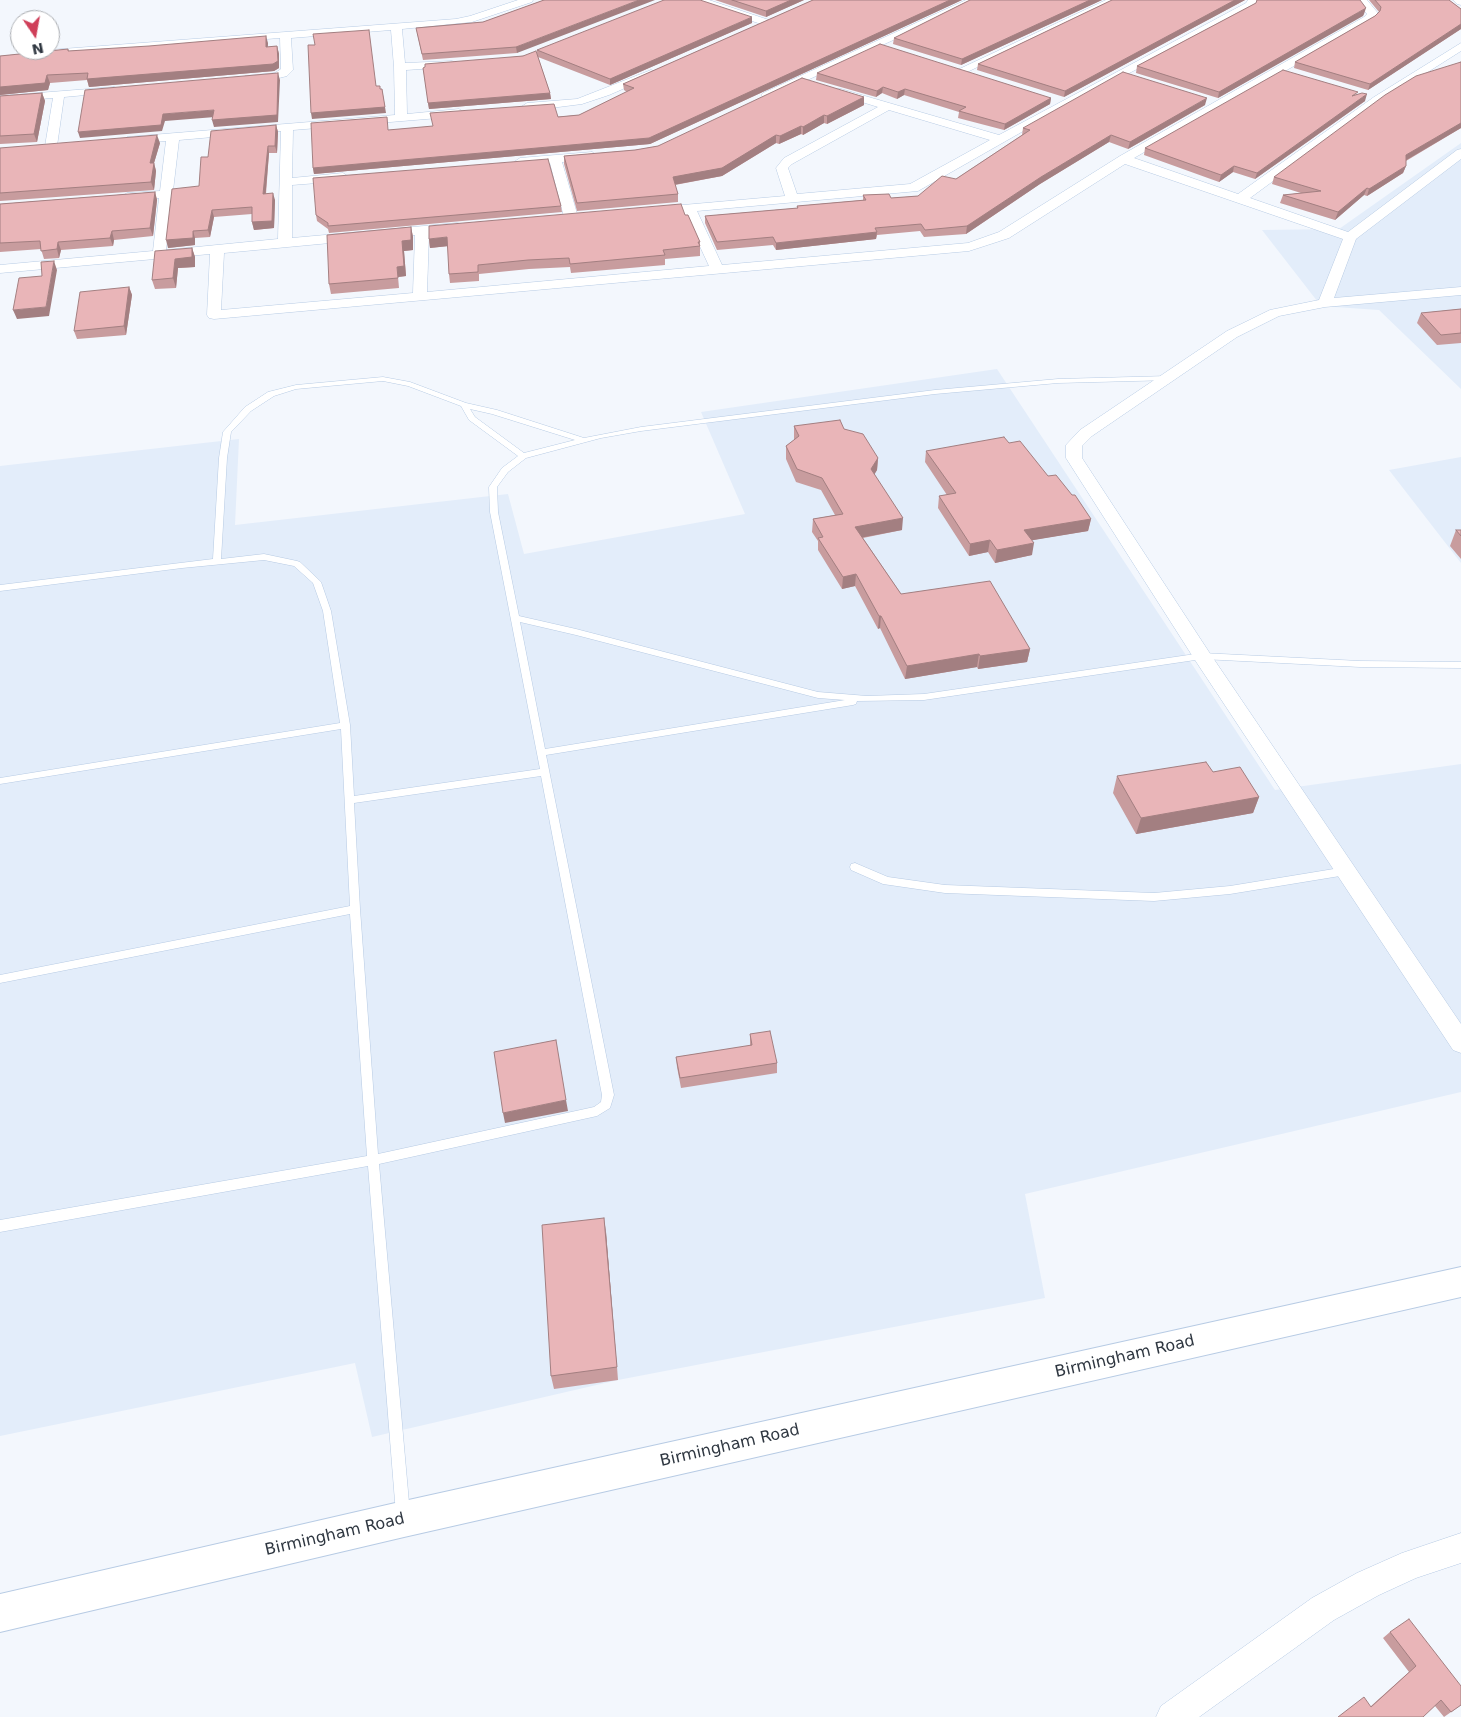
<!DOCTYPE html>
<style>
body{margin:0}
#map{position:relative;width:1461px;height:1717px;overflow:hidden;background:#f3f7fd;font-family:"DejaVu Sans",sans-serif}
canvas{display:block}
.north{position:absolute;left:10px;top:10px;width:50px;height:50px;box-sizing:border-box;background:#fff;border:1px solid #acafb3;border-radius:50%;rotate:168deg;font-size:14px;font-weight:700;line-height:20px;text-align:center;color:#2f3741}
.north::after{content:'';display:block;margin:auto;width:18px;height:22px;background:#cf3f59;clip-path:polygon(50% 0,100% 100%,50% 72%,0 100%)}
</style>
<div id="map">
<canvas width="1461" height="1717"></canvas>
<div class="north">N</div>
</div>
<script>
const ctx = document.querySelector('canvas').getContext('2d');
ctx.lineJoin = 'round';
function fill(path, color) { ctx.fillStyle = color; ctx.fill(path, 'evenodd'); }
const toPath = rows => new Path2D(rows.map(r => 'M' + r).join(''));
function stroke(path, color, width, dash) { ctx.strokeStyle = color; ctx.lineWidth = width; ctx.lineCap = dash ? 'butt' : 'round'; ctx.setLineDash(dash || []); ctx.stroke(path); }
function label(font, color, halo, rows, align = 'center') {
  ctx.font = font + ' "DejaVu Sans",sans-serif'; ctx.lineWidth = 4; ctx.setLineDash([]); ctx.textBaseline = 'middle'; ctx.strokeStyle = halo; ctx.fillStyle = color; for (const [text, x, y, turn = 0] of rows) {
    ctx.save(); ctx.translate(x, y); ctx.rotate((+turn || 0) * Math.PI / 180); ctx.textAlign = isNaN(turn) ? turn : align; if (halo) ctx.strokeText(text, 0, 0); ctx.fillText(text, 0, 0); ctx.restore();
  }
}
const built = toPath([
 [1461,143,1461,389,1379,310,1321,306,1262,230,1339,229],
 [997,369,1275,790,1461,764,1461,1092,1025,1194,1045,1298,618,1380,372,1437,355,1363,0,1436,0,466,239,439,235,525,508,494,524,554,745,514,701,412],
 [1461,457,1461,563,1389,470]
]);
const service = toPath([
 [1169,376,1173,378,1172,380,1058,383,935,394,641,431,601,438,526,458,508,472,497,487,498,512,519,616,576,629,818,692,867,696,924,694,1202,653,1360,661,1461,662,1461,668,1360,667,1202,659,924,700,857,701,856,704,853,705,546,755,614,1095,610,1108,597,1116,379,1164,410,1514,408,1519,403,1521,398,1519,396,1514,368,1166,0,1232,0,1220,367,1156,350,914,0,983,0,975,350,906,341,729,0,784,0,778,340,723,323,611,313,583,294,566,264,560,182,568,0,591,0,585,213,559,219,458,223,432,245,407,268,392,296,385,383,377,410,382,466,403,497,410,584,438,641,427,935,390,1058,379,1169,376],
 [383,381,408,386,461,406,469,420,518,456,502,468,489,487,490,512,540,769,354,796,350,725,331,611,321,582,300,562,297,561,264,554,221,559,227,458,231,432,251,411,274,396,296,389,383,381],
 [470,409,492,414,575,440,524,453,475,417,470,409],
 [520,622,576,635,818,698,845,700,545,749,520,622],
 [541,776,602,1095,601,1102,594,1107,585,1109,378,1154,360,909,354,803,541,776],
 [855,863,888,877,945,885,1154,893,1230,886,1346,867,1350,868,1351,871,1350,874,1346,875,1230,894,1154,901,945,893,883,884,851,870,850,867,851,864,855,863]
]);
const minor = toPath([
 [518,0,533,0,532,2,472,22,402,29,405,63,452,61,458,64,452,67,406,70,407,114,459,109,465,113,463,116,293,130,292,178,343,173,349,177,343,181,292,185,292,238,457,223,462,224,464,227,462,230,429,234,427,292,709,266,684,212,654,215,649,214,647,211,649,208,785,196,776,168,784,158,878,107,833,93,831,91,833,89,841,89,999,135,1246,3,1248,0,1258,0,1254,7,1069,105,918,191,697,211,722,265,968,243,999,232,1120,156,1364,17,1367,14,1356,0,1367,0,1377,12,1378,14,1372,21,1134,158,1238,194,1374,97,1461,43,1461,51,1382,101,1250,198,1348,232,1457,150,1461,149,1461,159,1356,239,1334,298,1461,287,1461,295,1325,307,1279,316,1237,337,1092,436,1082,446,1082,458,1209,652,1461,1024,1461,1053,1453,1050,1195,660,1066,458,1066,445,1080,430,1227,331,1270,310,1319,300,1343,239,1125,164,1009,238,969,251,214,319,209,318,207,315,210,254,0,273,0,265,153,251,159,198,127,201,121,197,127,193,160,191,166,141,131,144,127,143,125,140,127,137,395,115,394,67,391,30,291,38,293,70,287,76,275,79,249,81,243,78,245,76,275,73,281,69,280,38,53,55,49,54,49,50,456,19,470,16,518,0],
 [889,110,990,140,910,184,797,194,788,168,792,164,889,110],
 [281,131,278,239,166,250,179,140,281,131],
 [415,235,413,293,221,310,224,253,415,235],
 [694,0,709,0,769,20,770,22,765,25,761,24,695,2,694,0],
 [966,0,979,0,771,97,763,97,761,95,763,93,966,0],
 [1106,0,1119,0,965,73,961,74,955,71,1106,0],
 [1453,0,1461,0,1461,5,1457,4,1453,0],
 [651,70,657,73,655,75,609,95,582,104,527,111,521,107,527,103,577,99,651,70],
 [114,87,120,90,118,92,64,97,57,146,51,150,45,146,53,98,0,102,0,96,114,87],
 [592,152,598,156,596,159,562,162,578,217,571,221,564,217,550,163,520,166,514,162,520,158,592,152],
 [1461,1533,1461,1563,1416,1578,1379,1595,1334,1620,1199,1717,1156,1717,1161,1706,1312,1598,1357,1573,1402,1553,1461,1533]
]);
const tertiary = toPath([
 [1461,1267,1461,1297,404,1537,0,1632,0,1594,404,1501,1461,1267]
]);
const wall = toPath([
 [544,0,517,53,423,60,416,28,483,22],
 [715,0,804,0,766,17],
 [813,0,962,0,650,144,314,174,313,168,389,130,579,115,627,92,624,90,623,84],
 [970,0,1102,0,961,65,893,44,894,38],
 [1112,0,1245,0,1064,97,977,70,978,64],
 [1369,0,1449,0,1461,9,1461,29,1368,90,1294,68,1295,62,1375,16,1379,12],
 [1256,3,1364,14,1218,98,1136,73,1137,66],
 [752,23,610,85,538,57,550,93,551,99,429,109,423,68,537,54,537,50],
 [268,43,268,47,277,46,279,54,279,68,274,71,89,87,87,80,50,83,48,90,0,95,0,56,68,49,69,51],
 [1461,62,1461,128,1406,161,1406,166,1403,173,1367,196,1364,195,1335,220,1280,203,1283,195,1301,193,1272,184,1274,177],
 [817,73,1051,98,1050,104,1004,130,958,118,959,112,904,95,897,99,882,93,876,97,816,80],
 [42,93,45,101,37,142,0,144,0,96],
 [1358,94,1365,101,1255,179,1233,172,1219,182,1144,155,1145,148],
 [864,97,864,105,827,124,824,123,803,135,801,134,779,144,776,143,722,176,675,185,678,194,678,202,577,211,564,164,564,156,635,150,658,146],
 [1205,105,1128,149,1109,142,1040,184,966,234,924,237,920,231,877,235,876,239,776,250,773,245,717,250,705,223,705,216,797,208,797,206,863,200,863,195,891,198,918,196,956,179,1022,135,1023,128],
 [276,125,278,132,277,153,269,153,266,194,275,200,274,228,254,230,252,222,252,214,214,217,210,237,195,238,195,245,168,248,199,186,208,157],
 [160,143,154,163,156,171,154,190,0,201,0,148],
 [155,192,157,200,153,236,114,240,113,246,61,250,59,258,44,259,41,249,0,252,0,204],
 [561,206,562,212,329,233,328,229,317,221,316,215],
 [685,215,700,242,700,256,665,259,665,265,571,273,570,267,529,269,479,274,479,281,450,283,449,274,448,246,430,248,429,239],
 [411,227,413,237,413,250,404,251,406,276,398,277,399,288,331,294,329,284],
 [192,248,195,257,195,267,178,268,176,288,155,289,152,280],
 [129,287,132,295,126,335,77,339,74,331],
 [1461,309,1461,343,1437,345,1417,323,1421,313],
 [794,426,844,429,878,458,877,470,874,474,902,530,863,538,901,594,1030,649,1027,662,978,669,977,667,905,679,880,628,878,629,855,586,842,589,818,550,818,541,812,532,813,519,835,515,821,490,796,482,786,459,786,446,794,440],
 [1009,443,1048,476,1091,519,1088,531,1032,540,1032,555,995,563,988,552,969,556,938,508,939,496,947,495,925,462,926,451],
 [1456,530,1461,530,1461,559,1450,546],
 [1213,772,1259,797,1253,813,1136,834,1113,793,1117,776],
 [750,1034,777,1063,777,1073,681,1088,677,1067,676,1057,750,1046],
 [606,1232,618,1380,554,1389,551,1376],
 [1390,1632,1461,1705,1444,1717,1435,1706,1371,1706,1409,1672,1383,1638]
]);
const shadedWall = toPath([
 [639,0,655,0,517,53,516,47],
 [791,0,804,0,766,17,766,11],
 [950,0,962,0,650,144,314,174,313,168,649,138],
 [1090,0,1102,0,961,65,962,59],
 [1235,0,1245,0,1064,97,1065,91],
 [1366,8,1364,14,1363,16,1218,98,1219,92],
 [752,17,752,23,610,85,610,79],
 [1461,24,1461,29,1368,90,1370,84],
 [266,36,268,43,267,55,266,47],
 [277,46,279,54,279,68,274,71,89,87,87,79],
 [278,73,280,80,278,122,214,127,212,120],
 [47,75,50,83,48,90,0,95,0,87],
 [883,87,882,93,876,97,877,91],
 [382,89,386,113,312,119,311,113],
 [905,89,904,95,897,99,898,92],
 [42,93,45,101,37,142,34,134],
 [550,93,551,99,429,109,428,103],
 [1367,94,1365,101,1255,179,1257,173],
 [864,97,864,105,827,124,827,116],
 [1051,98,1050,104,1004,130,1005,124],
 [1207,98,1205,105,1128,149,1130,142],
 [214,110,215,117,165,121,162,131,80,138,78,132,163,114],
 [824,115,824,123,803,135,803,127],
 [1461,123,1461,128,1403,162,1406,155],
 [276,125,278,132,277,153,275,146],
 [801,126,801,134,779,144,780,136],
 [157,135,160,143,154,163,156,171,154,190,151,182,150,163],
 [776,135,776,143,722,176,673,185,673,177],
 [1111,135,1109,142,1040,184,966,234,967,226,1041,177],
 [268,146,269,153,265,201,263,194],
 [1234,166,1233,172,1219,182,1221,175],
 [1406,166,1403,173,1367,196,1369,189],
 [1367,188,1364,195,1335,220,1338,212],
 [155,192,157,200,153,236,150,228],
 [273,193,275,200,274,228,254,230,252,222],
 [212,210,214,217,210,237,208,230],
 [411,227,413,237,413,250,404,251,406,276,398,277,399,288,397,267,402,241],
 [112,231,114,240,113,246,110,238],
 [193,231,195,238,195,245,168,248,166,240],
 [877,232,876,239,776,250,776,243],
 [447,237,449,246,430,248,429,239],
 [58,242,61,250,59,258,57,249],
 [192,248,195,257,195,267,178,268,176,288,173,278,175,259],
 [54,261,57,270,49,316,17,319,13,310,46,307],
 [129,287,132,295,126,335,124,326],
 [878,458,877,470,870,482,871,469],
 [903,518,902,530,854,539,855,527],
 [1091,519,1088,531,1022,542,1024,530],
 [990,540,988,552,969,556,970,544],
 [1034,543,1032,555,995,563,997,550],
 [856,574,855,586,842,589,843,577],
 [879,616,881,616,880,628,878,629],
 [1030,649,1027,662,978,669,980,656],
 [979,654,977,667,905,679,907,666],
 [1259,797,1253,813,1136,834,1141,818],
 [566,1100,568,1111,505,1123,503,1113],
 [604,1218,606,1232,618,1380,617,1367]
]);
const building = toPath([
 [544,0,639,0,516,47,422,54,416,28,483,22,544,0],
 [664,0,700,0,752,17,610,79,537,50,664,0],
 [732,0,791,0,766,11,732,0],
 [813,0,950,0,649,138,313,168,311,123,387,117,388,130,433,126,430,113,554,104,558,117,579,115,634,88,623,84,813,0],
 [970,0,1090,0,962,59,894,38,970,0],
 [1112,0,1235,0,1065,91,978,64,1112,0],
 [1257,0,1360,0,1366,8,1219,92,1137,66,1256,3,1257,0],
 [1375,0,1449,0,1461,9,1461,24,1370,84,1295,62,1375,16,1380,11,1381,7,1375,0],
 [369,30,376,86,380,86,380,89,382,89,385,107,311,113,308,45,315,45,313,34,369,30],
 [266,36,266,47,277,46,278,61,273,64,87,79,88,73,47,75,45,83,0,87,0,56,68,49,68,51,149,46,266,36],
 [880,44,1051,98,1005,124,959,111,966,107,905,89,898,92,883,87,877,91,817,73,880,44],
 [536,51,550,93,428,103,423,68,425,67,425,64,523,56,536,51],
 [1461,62,1461,123,1406,155,1406,166,1369,189,1367,188,1338,212,1283,195,1321,191,1274,177,1385,95,1416,76,1461,62],
 [1283,70,1358,92,1352,96,1362,93,1367,94,1257,173,1234,166,1221,175,1145,148,1283,70],
 [1123,72,1207,98,1130,142,1111,135,1041,177,967,226,925,230,921,224,875,228,877,232,776,243,773,237,717,242,705,216,798,208,797,206,866,200,863,195,889,194,891,198,918,196,942,176,956,179,1030,130,1023,128,1123,72],
 [278,73,277,115,212,120,214,110,163,114,161,125,78,132,85,90,278,73],
 [802,78,864,97,827,116,824,115,803,127,801,126,780,136,776,135,722,168,673,177,678,194,577,203,564,156,635,150,658,146,802,78],
 [42,93,34,134,0,136,0,96,42,93],
 [276,125,275,146,268,146,263,194,273,193,272,221,252,222,252,207,212,210,208,230,193,231,193,238,166,240,172,189,199,186,201,157,208,157,211,131,276,125],
 [157,135,150,163,154,163,151,182,0,193,0,148,157,135],
 [548,159,561,206,328,226,328,223,316,215,313,178,548,159],
 [155,192,150,228,112,231,110,238,58,242,57,249,41,251,40,241,0,243,0,204,155,192],
 [681,204,685,215,688,215,700,242,698,242,700,246,663,250,665,255,570,264,569,258,528,260,478,265,478,272,449,274,447,237,429,239,429,226,681,204],
 [411,227,411,240,402,241,404,266,397,267,398,278,329,284,327,235,411,227],
 [192,248,192,257,175,259,173,278,152,280,155,251,192,248],
 [54,261,46,307,13,310,19,278,42,276,41,262,54,261],
 [129,287,124,326,74,331,80,292,129,287],
 [1461,309,1461,333,1441,335,1421,313,1461,309],
 [840,420,844,429,863,434,878,458,871,469,903,518,855,527,901,594,990,581,1030,649,980,656,979,654,907,666,881,616,879,616,856,574,843,577,818,538,823,537,813,519,843,514,822,478,797,469,786,446,799,436,794,426,840,420],
 [1004,437,1009,443,1020,441,1048,476,1056,475,1072,495,1075,495,1091,519,1024,530,1034,543,997,550,990,540,970,544,939,496,956,493,926,451,1004,437],
 [1456,530,1461,530,1461,536,1456,530],
 [1206,762,1213,772,1240,767,1259,797,1141,818,1117,776,1206,762],
 [770,1031,777,1063,680,1078,676,1057,752,1045,750,1034,770,1031],
 [556,1040,566,1100,503,1113,494,1052,556,1040],
 [604,1218,617,1367,551,1376,542,1225,604,1218],
 [1409,1619,1461,1686,1461,1705,1451,1712,1441,1700,1423,1717,1338,1717,1364,1697,1371,1707,1416,1666,1390,1632,1409,1619]
]);
const nearStreetnames = [
 ["Birmingham Road",1125,1357,-13],
 ["Birmingham Road",730,1446,-13],
 ["Birmingham Road",335,1535,-13]
];
fill(built, '#e3edfa');
stroke(service, '#b7cbe4', 1);
stroke(minor, '#b7cbe4', 1);
stroke(tertiary, '#b7cbe4', 2);
fill(service, '#fff');
fill(minor, '#fff');
fill(tertiary, '#fff');
fill(wall, '#c89c9e');
fill(shadedWall, '#a37f81');
fill(building, '#e9b5b8');
stroke(building, '#a37f81', 1);
label('16px', '#2f3741', '#fff', nearStreetnames);
</script>
